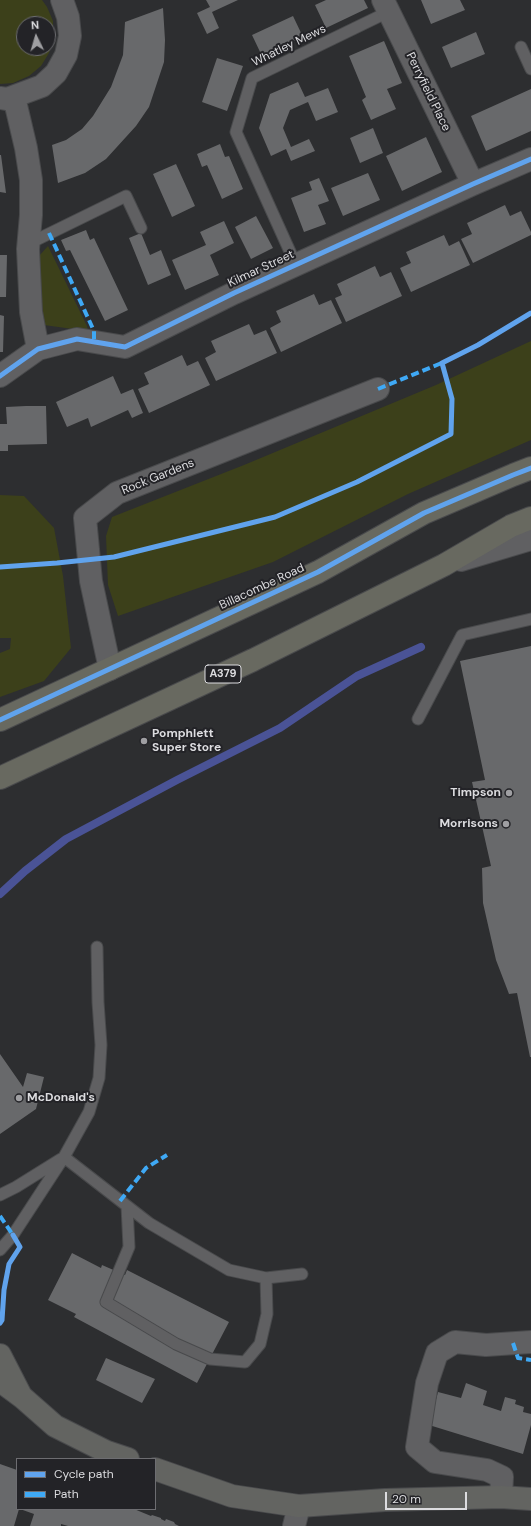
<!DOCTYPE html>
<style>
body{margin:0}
#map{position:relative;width:531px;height:1526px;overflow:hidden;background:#2d2e30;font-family:"DM Sans",sans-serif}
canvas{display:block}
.legend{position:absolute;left:16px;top:1458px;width:140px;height:52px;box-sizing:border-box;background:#232327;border:1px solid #6d6d71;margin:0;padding:5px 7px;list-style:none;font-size:12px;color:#dcdcdf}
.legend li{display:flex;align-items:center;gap:8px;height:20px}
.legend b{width:20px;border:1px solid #6d6d71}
.north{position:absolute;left:16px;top:16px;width:40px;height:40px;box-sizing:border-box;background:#232327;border:1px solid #6d6d71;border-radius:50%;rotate:355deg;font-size:11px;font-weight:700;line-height:16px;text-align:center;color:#dcdcdf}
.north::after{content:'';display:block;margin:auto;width:14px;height:18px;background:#9f9fa2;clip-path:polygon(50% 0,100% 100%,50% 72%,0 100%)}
.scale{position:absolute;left:385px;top:1492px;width:82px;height:18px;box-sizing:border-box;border:2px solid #dcdcdf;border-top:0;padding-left:5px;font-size:12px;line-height:14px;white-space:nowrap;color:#dcdcdf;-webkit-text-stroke:3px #232327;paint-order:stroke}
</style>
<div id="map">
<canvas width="531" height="1526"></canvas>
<ul class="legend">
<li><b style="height:5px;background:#60a3ed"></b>Cycle path</li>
<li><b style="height:5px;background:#3fa9f5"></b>Path</li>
</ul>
<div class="north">N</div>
<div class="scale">20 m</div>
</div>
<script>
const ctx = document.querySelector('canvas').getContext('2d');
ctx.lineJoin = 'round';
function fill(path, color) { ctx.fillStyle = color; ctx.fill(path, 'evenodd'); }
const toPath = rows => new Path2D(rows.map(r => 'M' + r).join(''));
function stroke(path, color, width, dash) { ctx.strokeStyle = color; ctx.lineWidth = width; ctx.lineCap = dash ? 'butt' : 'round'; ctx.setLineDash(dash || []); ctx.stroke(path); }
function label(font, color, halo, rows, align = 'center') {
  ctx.font = font + ' "DM Sans",sans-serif'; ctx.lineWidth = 4; ctx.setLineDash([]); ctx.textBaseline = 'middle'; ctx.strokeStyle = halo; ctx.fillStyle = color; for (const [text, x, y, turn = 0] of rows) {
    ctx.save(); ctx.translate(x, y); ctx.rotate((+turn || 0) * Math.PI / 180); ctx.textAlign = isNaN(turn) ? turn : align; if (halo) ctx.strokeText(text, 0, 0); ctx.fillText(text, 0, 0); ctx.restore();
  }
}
const green = toPath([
 [0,0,42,0,47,7,53,21,53,37,49,53,41,66,29,76,13,83,0,84],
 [24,24,48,24,48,48,24,48],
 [48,246,87,326,88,331,87,331,44,325,39,319,39,256],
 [531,341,531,440,408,494,273,562,118,616,108,585,106,536,112,517,244,465,436,385],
 [0,495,24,496,54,528,63,576,71,648,44,681,0,697,0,653,10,649,11,638,0,638]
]);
const stream = toPath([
 [0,894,25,871,66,839,177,780,280,728,357,676,421,647]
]);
const building = toPath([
 [206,0,238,0,212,12,219,28,207,34,197,13,210,7],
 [326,0,364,0,368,8,326,28,315,5],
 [421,0,460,0,465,10,431,24],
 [163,8,165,40,164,62,149,107,136,126,106,159,85,173,58,183,52,145,66,140,82,129,93,116,111,87,123,55,125,22],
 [293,16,303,37,262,56,252,35],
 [476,32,485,54,451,68,442,47],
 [384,41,402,83,387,89,396,109,371,120,362,100,366,97,349,56],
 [217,58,243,66,227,111,202,102],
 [298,82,305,97,328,88,338,112,316,121,308,102,290,110,283,128,291,147,309,139,315,151,291,161,286,149,271,156,259,128,270,94],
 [531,89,531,131,486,151,471,116],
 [373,128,383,153,360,163,350,138],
 [426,137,442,172,402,191,386,156],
 [220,144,225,157,229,156,243,189,222,199,207,165,202,167,197,154],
 [0,155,1,155,6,193,0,192],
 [176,164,195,206,172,217,153,174],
 [368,173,380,200,343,216,331,188],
 [319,178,329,201,318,205,326,224,304,232,291,198,312,190,309,182],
 [505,205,510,216,521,211,531,232,531,235,473,263,461,239,472,234,467,223],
 [256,216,273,248,251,259,235,227],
 [224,221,234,243,210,255,219,275,185,290,172,260,206,245,200,232],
 [86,230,90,240,94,238,128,310,105,321,70,250,66,251,61,240],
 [141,233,150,255,161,250,171,275,148,285,129,238],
 [444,235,449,246,459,241,470,265,411,292,400,268,411,263,406,252],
 [0,255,7,255,6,297,0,297],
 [375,266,380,277,391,272,402,296,346,322,335,298,342,295,337,284],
 [314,294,319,305,331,300,342,323,281,352,270,328,281,322,276,311],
 [0,315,4,316,3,352,0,352],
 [249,324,254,335,266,330,277,353,216,381,205,358,216,352,211,341],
 [182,355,187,366,198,361,210,385,149,413,138,389,149,384,144,373],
 [113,376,121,394,133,389,143,413,132,418,128,410,91,427,88,418,67,427,56,402],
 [26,406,46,406,47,444,8,445,8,451,0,451,0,424,7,424,6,407],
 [531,646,531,1057,530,1057,517,993,509,994,496,960,483,903,482,868,491,866,472,782,485,780,460,661],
 [0,1054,23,1087,27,1073,44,1077,36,1109,0,1134],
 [72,1253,101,1268,102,1265,125,1275,127,1270,229,1322,197,1383,74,1317,76,1314,48,1300],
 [106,1358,155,1379,142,1403,96,1380],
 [466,1383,487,1391,483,1405,501,1411,505,1397,516,1400,515,1404,524,1407,523,1412,531,1414,531,1425,523,1454,429,1425,438,1392,461,1398],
 [0,1464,17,1470,17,1509,19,1509,14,1526,0,1526],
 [20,1509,134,1509,151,1516,152,1515,161,1518,161,1519,165,1521,166,1519,174,1522,175,1524,179,1526,68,1526,61,1524,61,1526,30,1526,34,1514]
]);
const lane = toPath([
 [521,47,531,69],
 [28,244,126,196,141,228],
 [296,265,236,132,252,78,388,12],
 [418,719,462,635,531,619],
 [64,1157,149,1223,229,1270,266,1278,302,1274],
 [0,1195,16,1187,61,1159],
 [127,1206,129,1247,106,1302,176,1344,210,1359,245,1362,260,1344,267,1314,266,1278],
 [0,1250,13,1235,64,1157,89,1112,99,1078,101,1045,98,1002,97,947]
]);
const street = toPath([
 [383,0,473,184],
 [14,97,26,148,31,180,31,215,28,249,31,312,38,349],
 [0,98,7,99,42,86,56,73,66,55,70,36,68,17,62,0],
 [0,376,38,349,77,339,125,347,234,293,473,184,531,159],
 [461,560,531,539],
 [110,669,91,581,85,518,117,493,378,389],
 [501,1497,502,1477,487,1470,435,1462,417,1447,427,1383,437,1353,455,1342,486,1345,531,1342],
 [294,1526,299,1506]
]);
const secondary = toPath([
 [0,1355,20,1394],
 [0,1381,22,1397,55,1426,107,1452,128,1459],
 [155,1469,232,1496,299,1506,385,1500,501,1497,531,1499]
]);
const primary = toPath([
 [0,720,318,572,424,513,513,475,531,468],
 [0,778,253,660,444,565,511,526,531,518]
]);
const quiet = toPath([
 [49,233,94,331,94,341],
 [378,389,444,362],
 [120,1201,146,1168,167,1155],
 [0,1216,13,1235],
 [513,1343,518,1358,531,1360]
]);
const cycleway = toPath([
 [0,376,38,349,77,339,125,347,234,293,473,184,531,159],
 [0,567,57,563,114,557,275,517,357,482,451,434,452,399,442,363,478,345,531,313],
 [0,720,318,572,424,513,513,475,531,468],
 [0,1323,2,1320,4,1290,9,1264,20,1247,13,1235]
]);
const markers = [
 [144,741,4,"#9f9fa2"],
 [509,793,4,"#9f9fa2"],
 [506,824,4,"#9f9fa2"],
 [19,1098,4,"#9f9fa2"]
];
const shields = [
 [223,674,36]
];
const shieldNames = [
 ["A379",223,674]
];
const streetNames = [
 ["Whatley Mews",289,46,-26],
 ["Perryfield Place",428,92,64],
 ["Kilmar Street",261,269,-25],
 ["Rock Gardens",158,477,-22],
 ["Billacombe Road",262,587,-25]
];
const poiNames = [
 ["Pomphlett",152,734],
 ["Super Store",152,748],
 ["Timpson",501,793,"right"],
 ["Morrisons",498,824,"right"],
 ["McDonald's",27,1098]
];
fill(green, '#3c401a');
stroke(stream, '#4a5396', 8);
fill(building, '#68696b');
stroke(lane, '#494a4c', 13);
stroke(street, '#494a4c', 24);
stroke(secondary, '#494a4c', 24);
stroke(primary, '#494a4c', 24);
stroke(lane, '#606062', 11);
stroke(street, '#606062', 22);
stroke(secondary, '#636461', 22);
stroke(primary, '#686960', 22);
stroke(quiet, '#3fa9f5', 4, [8, 4]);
stroke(cycleway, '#60a3ed', 5);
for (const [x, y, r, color] of markers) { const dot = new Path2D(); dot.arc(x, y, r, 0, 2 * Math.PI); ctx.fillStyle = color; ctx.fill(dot); stroke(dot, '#232327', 1.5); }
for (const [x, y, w] of shields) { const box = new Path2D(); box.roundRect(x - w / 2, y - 9, w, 18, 3); ctx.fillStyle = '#232327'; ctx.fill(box); stroke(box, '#dcdcdf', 1); }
label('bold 11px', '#dcdcdf', null, shieldNames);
label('12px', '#dcdcdf', '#232327', streetNames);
label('bold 12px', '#dcdcdf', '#232327', poiNames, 'left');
</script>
